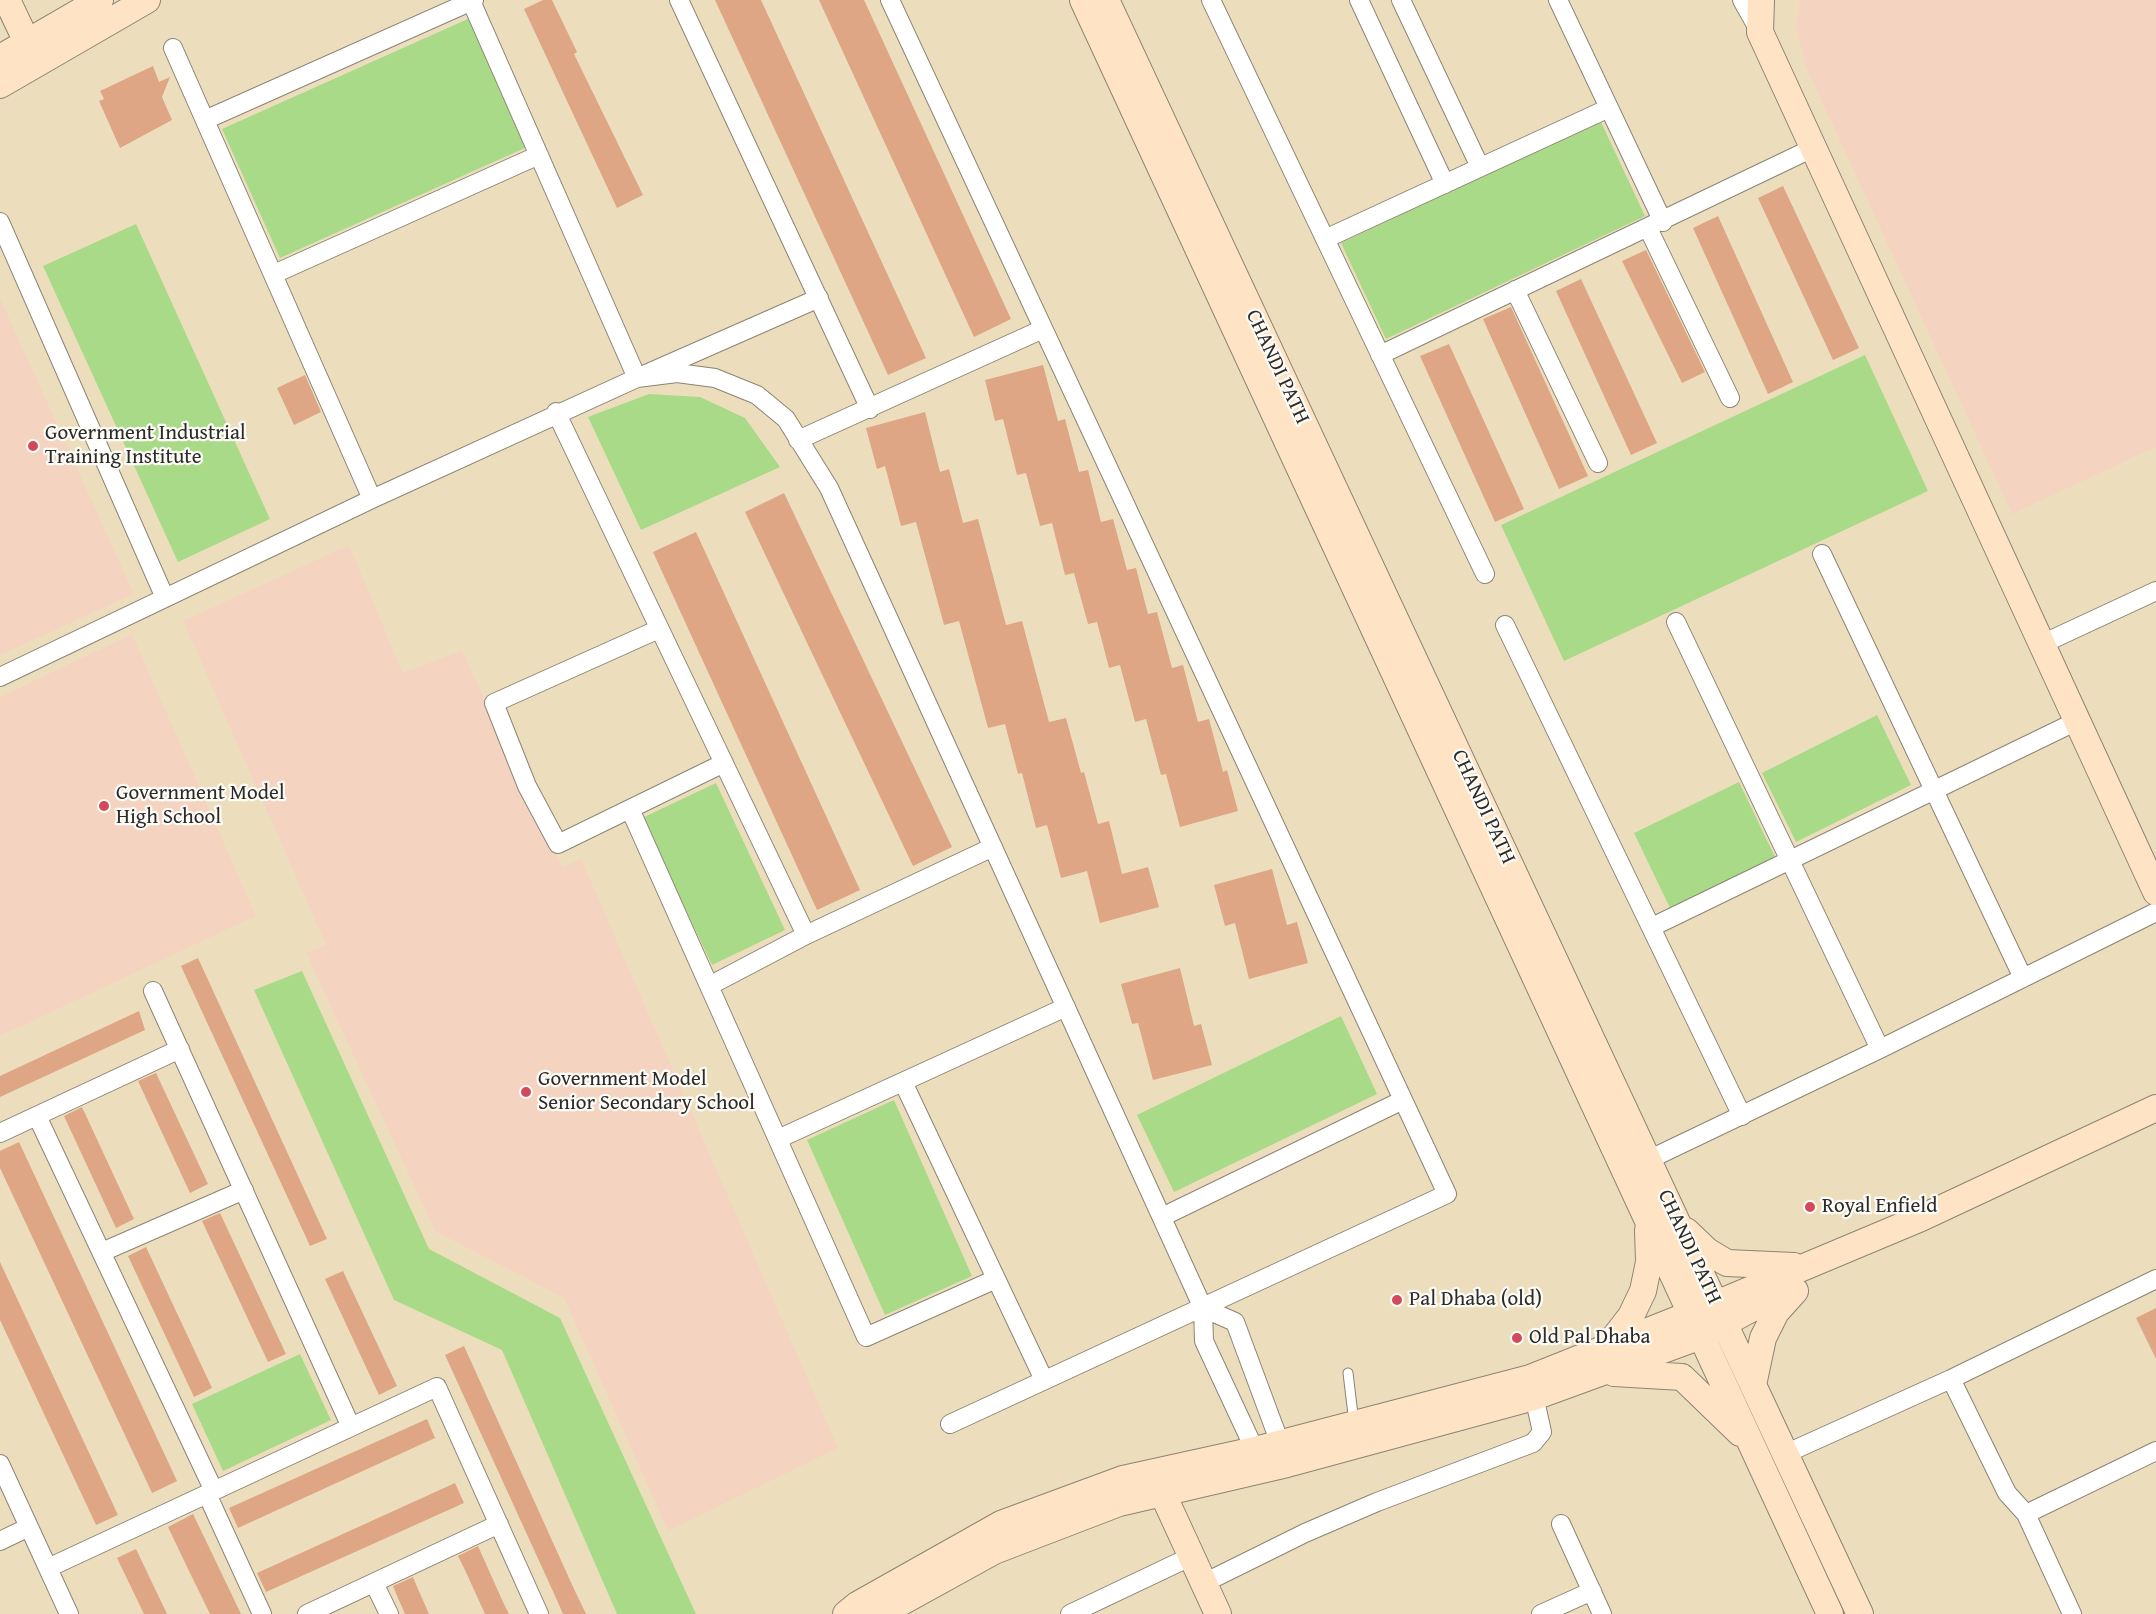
<!DOCTYPE html>
<style>
body{margin:0}
canvas{display:block;background:#ecdebc}
</style>
<canvas width="2156" height="1614"></canvas>
<script>
const ctx = document.querySelector('canvas').getContext('2d');
ctx.lineJoin = 'round';
function fill(path, color) { ctx.fillStyle = color; ctx.fill(path, 'evenodd'); }
const toPath = rows => new Path2D(rows.map(r => 'M' + r).join(''));
function stroke(path, color, width, dash) { ctx.strokeStyle = color; ctx.lineWidth = width; ctx.lineCap = dash ? 'butt' : 'round'; ctx.setLineDash(dash || []); ctx.stroke(path); }
function label(font, color, halo, rows, align = 'center') {
  ctx.font = font + ' "Gentium Book Plus",serif'; ctx.lineWidth = 4.5; ctx.setLineDash([]); ctx.textBaseline = 'middle'; ctx.strokeStyle = halo; ctx.fillStyle = color; for (const [text, x, y, turn = 0] of rows) {
    ctx.save(); ctx.translate(x, y); ctx.rotate((+turn || 0) * Math.PI / 180); ctx.textAlign = isNaN(turn) ? turn : align; if (halo) ctx.strokeText(text, 0, 0); ctx.fillText(text, 0, 0); ctx.restore();
  }
}
const built = toPath([
 [1800,0,2156,0,2156,447,2012,514,1806,67,1796,28],
 [0,298,134,594,0,655],
 [349,545,403,673,462,650,562,867,581,859,838,1448,668,1531,564,1298,435,1231,306,953,326,945,183,621],
 [132,634,256,916,0,1036,0,697]
]);
const green = toPath([
 [470,18,527,147,280,258,222,129],
 [1600,120,1645,216,1386,339,1341,243],
 [136,224,270,519,178,562,43,266],
 [1865,355,1928,491,1564,661,1501,525],
 [649,394,700,397,745,418,780,467,641,530,588,417],
 [1877,715,1911,785,1796,842,1762,773],
 [1739,782,1775,857,1670,908,1634,833],
 [716,783,785,930,712,965,642,818],
 [302,971,429,1249,560,1318,696,1614,617,1614,502,1350,394,1300,254,990],
 [1341,1016,1377,1094,1174,1192,1137,1115],
 [894,1100,972,1276,885,1315,807,1140],
 [300,1354,331,1420,223,1471,192,1404]
]);
const building = toPath([
 [543,0,552,0,577,52,574,54,643,195,617,208,524,9],
 [715,0,761,0,926,358,888,375],
 [819,0,864,0,1011,319,974,337],
 [153,66,159,82,170,77,162,97,172,120,120,148,99,101,104,99,100,91],
 [1783,186,1859,348,1833,360,1758,198],
 [1718,216,1793,382,1768,394,1693,228],
 [1646,250,1705,372,1682,383,1622,261],
 [1581,279,1657,443,1631,455,1556,291],
 [1511,307,1588,476,1559,489,1483,319],
 [1449,344,1524,509,1495,522,1420,356],
 [1043,365,1058,421,1065,419,1079,472,1088,470,1101,522,1113,519,1127,570,1136,568,1148,614,1157,612,1172,668,1183,665,1198,722,1209,719,1223,772,1227,770,1238,811,1180,827,1166,774,1161,775,1146,719,1135,722,1120,665,1109,668,1097,622,1088,624,1074,573,1065,575,1052,523,1040,526,1026,473,1017,475,1003,419,995,421,985,380],
 [305,375,321,412,294,425,277,388],
 [925,412,940,472,949,469,963,523,978,519,1006,625,1022,621,1049,722,1066,718,1081,773,1084,772,1098,824,1109,821,1122,874,1148,867,1159,907,1100,923,1087,871,1061,878,1047,825,1036,828,1022,773,1018,774,1005,724,988,728,959,621,944,625,916,522,901,526,885,466,877,469,866,428],
 [784,493,952,847,913,866,745,512],
 [696,532,860,890,817,910,653,552],
 [1272,869,1287,925,1297,922,1308,963,1249,979,1235,923,1225,926,1214,885],
 [198,958,327,1239,310,1246,181,966],
 [1180,968,1194,1026,1201,1024,1212,1065,1153,1080,1138,1023,1132,1024,1121,984],
 [139,1011,145,1030,0,1097,0,1076],
 [156,1073,208,1184,190,1193,138,1081],
 [82,1107,134,1219,116,1228,64,1116],
 [19,1142,177,1481,152,1493,0,1168,0,1151],
 [220,1213,286,1354,268,1362,202,1221],
 [146,1247,212,1388,194,1397,128,1256],
 [0,1262,118,1515,96,1525,0,1320],
 [343,1271,397,1386,379,1395,325,1279],
 [2156,1308,2156,1359,2136,1318],
 [464,1346,574,1589,586,1614,563,1614,556,1598,445,1355],
 [427,1419,435,1438,238,1528,229,1508],
 [455,1483,464,1503,266,1592,257,1573],
 [193,1514,207,1543,241,1614,210,1614,188,1569,168,1527],
 [478,1546,503,1602,509,1614,485,1614,464,1568,458,1556],
 [136,1549,167,1614,144,1614,117,1558],
 [413,1577,418,1589,429,1614,405,1614,398,1598,393,1586]
]);
const lane = toPath([
 [1348,1373,1354,1423]
]);
const street = toPath([
 [679,0,870,409],
 [890,0,1447,1194,950,1424],
 [1211,0,1485,574],
 [1359,0,1445,184],
 [1401,0,1480,167],
 [1558,0,1663,222],
 [1742,0,1760,32],
 [471,1,637,378,819,298],
 [173,48,372,499],
 [205,120,474,0],
 [0,222,165,598],
 [1648,228,1730,398],
 [1325,239,1609,108],
 [274,274,539,155],
 [1515,290,1598,463],
 [1380,355,1813,148],
 [556,412,806,935],
 [798,440,1043,329],
 [1822,554,2023,978],
 [1676,622,1880,1049],
 [1505,625,1742,1116],
 [659,629,494,703,527,786,558,844,724,763],
 [2042,644,2156,591],
 [0,677,372,499,637,378,677,373,715,378,757,395,786,419,829,488,1203,1308,1204,1341,1259,1459],
 [630,809,866,1337,996,1279],
 [1652,927,2077,721],
 [709,986,806,935,993,847],
 [153,991,351,1427],
 [903,1082,1044,1380],
 [37,1116,214,1491],
 [0,1133,180,1049],
 [778,1139,1066,1007],
 [1648,1160,1880,1049,2156,912],
 [1162,1217,1403,1100],
 [102,1252,244,1190],
 [1203,1308,1235,1322,1284,1454],
 [1951,1379,2007,1493,2026,1514,2072,1614],
 [1785,1454,1951,1379,2156,1279],
 [0,1464,69,1614],
 [207,1494,262,1614],
 [2026,1514,2156,1451],
 [1561,1524,1602,1614],
 [0,1541,29,1527],
 [48,1568,437,1387,539,1614],
 [374,1583,389,1614],
 [1204,1583,1305,1533,1377,1502,1533,1443,1542,1432,1532,1387],
 [307,1614,499,1524],
 [1070,1614,1192,1556],
 [1541,1614,1592,1591]
]);
const secondary = toPath([
 [7,0,34,57],
 [1083,0,1830,1614],
 [1106,0,1860,1614],
 [1761,0,1760,32,2156,892],
 [0,58,100,0],
 [0,85,147,0],
 [1686,1231,1707,1251,1727,1263,1794,1266],
 [1607,1347,1631,1316,1643,1291,1649,1262,1648,1230],
 [1614,1373,1682,1377,1740,1433],
 [1753,1385,1763,1338,1776,1312,1795,1291],
 [1156,1479,1218,1614],
 [846,1614,857,1605,1001,1524,1123,1479,1255,1450,1530,1378,1716,1304,1921,1218,2156,1108],
 [880,1614,994,1551,1119,1503,1287,1464,1534,1397,1701,1336,1782,1292]
]);
const markers = [
 [33,446,6,"#d1495b"],
 [104,806,6,"#d1495b"],
 [526,1092,6,"#d1495b"],
 [1810,1207,6,"#d1495b"],
 [1397,1300,6,"#d1495b"],
 [1517,1338,6,"#d1495b"]
];
const streetNames = [
 ["CHANDI PATH",1277,367,65],
 ["CHANDI PATH",1483,807,65],
 ["CHANDI PATH",1689,1247,65]
];
const poiNames = [
 ["Government Industrial",45,434],
 ["Training Institute",45,458],
 ["Government Model",116,794],
 ["High School",116,818],
 ["Government Model",538,1080],
 ["Senior Secondary School",538,1104],
 ["Royal Enfield",1822,1207],
 ["Pal Dhaba (old)",1409,1300],
 ["Old Pal Dhaba",1529,1338]
];
fill(built, '#f5d3c1');
fill(green, '#a9da88');
fill(building, '#dea684');
stroke(lane, '#8c8474', 11);
stroke(street, '#8c8474', 20);
stroke(secondary, '#8c8474', 28);
stroke(lane, '#fff', 9);
stroke(street, '#fff', 18);
stroke(secondary, '#fee4c5', 26);
for (const [x, y, r, color] of markers) { const dot = new Path2D(); dot.arc(x, y, r, 0, 2 * Math.PI); ctx.fillStyle = color; ctx.fill(dot); stroke(dot, '#fdfcf7', 2); }
label('21px', '#2b2b2b', '#fdfcf7', streetNames);
label('21px', '#2b2b2b', '#fdfcf7', poiNames, 'left');
</script>
